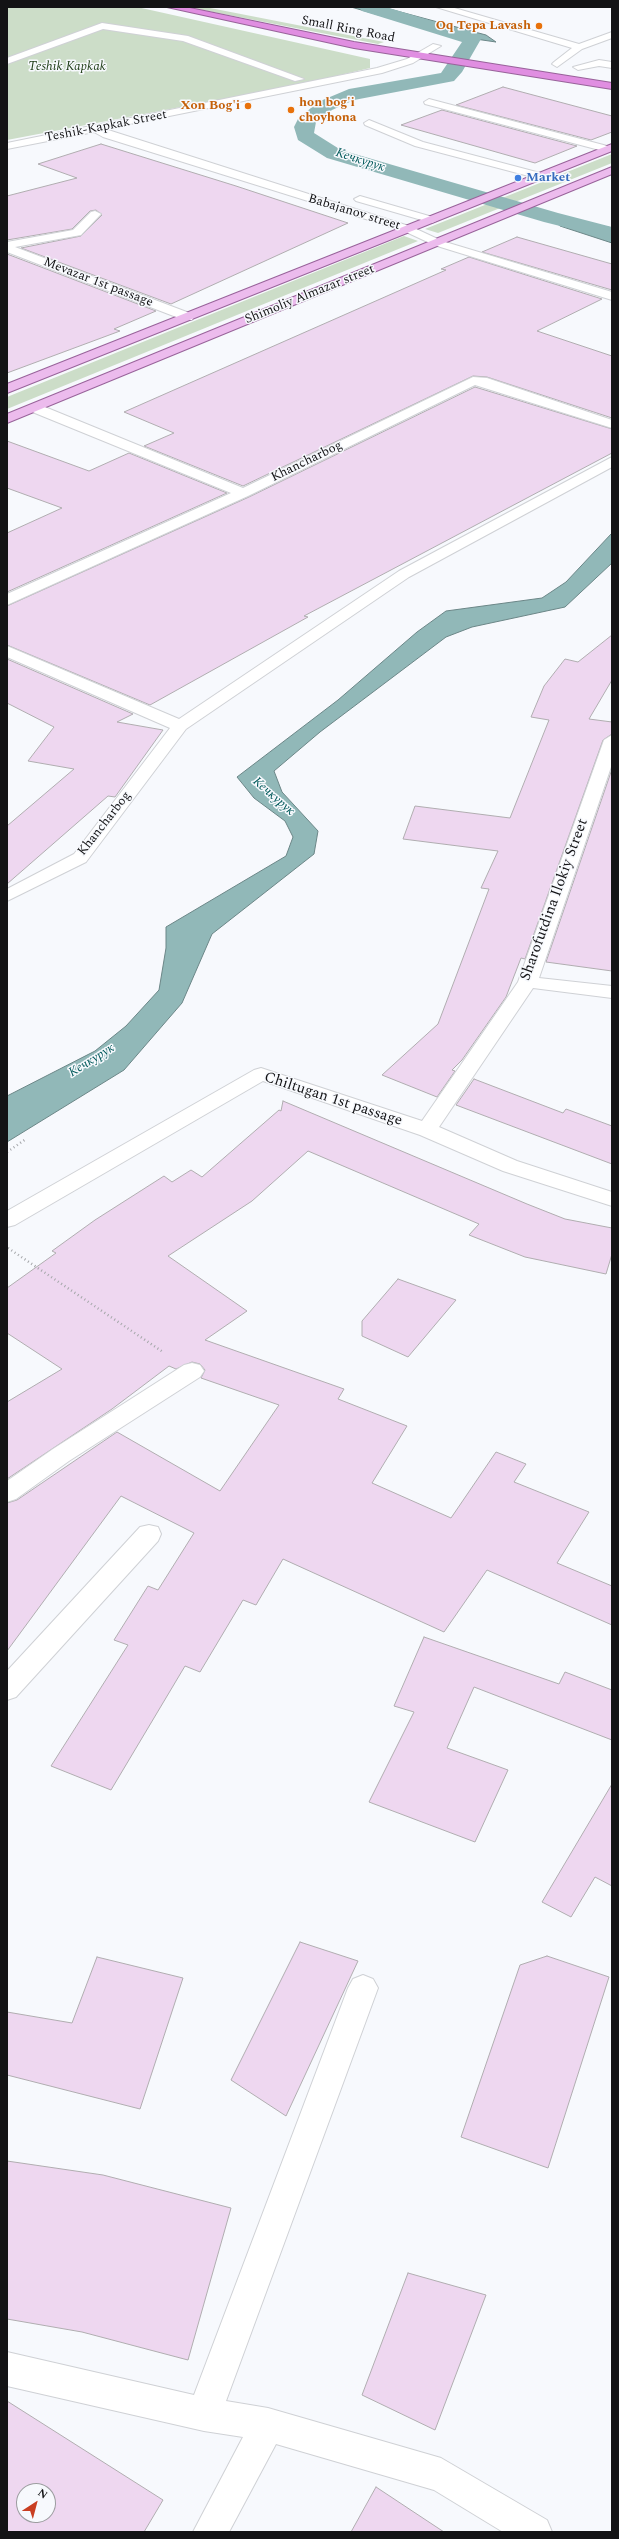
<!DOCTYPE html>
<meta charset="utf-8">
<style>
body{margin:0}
#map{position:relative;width:619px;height:2539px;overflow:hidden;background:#f7f9fd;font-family:Spectral,serif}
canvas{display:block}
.frame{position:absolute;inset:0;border:8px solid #131315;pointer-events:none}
.north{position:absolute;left:16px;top:2483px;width:40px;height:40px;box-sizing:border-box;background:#f7f9fd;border:1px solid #9c9da0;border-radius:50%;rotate:36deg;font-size:11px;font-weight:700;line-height:16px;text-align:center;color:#131315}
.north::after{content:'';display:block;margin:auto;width:14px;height:18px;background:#c93e22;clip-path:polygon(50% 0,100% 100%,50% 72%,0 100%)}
</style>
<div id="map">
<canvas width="619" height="2539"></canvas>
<div class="frame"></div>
<div class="north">N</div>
</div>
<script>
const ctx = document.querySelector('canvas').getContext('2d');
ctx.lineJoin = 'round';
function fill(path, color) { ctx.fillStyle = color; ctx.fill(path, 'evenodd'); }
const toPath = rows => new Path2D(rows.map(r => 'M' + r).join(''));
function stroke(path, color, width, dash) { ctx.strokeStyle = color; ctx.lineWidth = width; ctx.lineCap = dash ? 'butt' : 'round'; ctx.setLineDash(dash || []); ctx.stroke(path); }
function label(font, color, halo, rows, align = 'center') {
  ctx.font = font + ' Spectral,serif'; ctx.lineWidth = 3; ctx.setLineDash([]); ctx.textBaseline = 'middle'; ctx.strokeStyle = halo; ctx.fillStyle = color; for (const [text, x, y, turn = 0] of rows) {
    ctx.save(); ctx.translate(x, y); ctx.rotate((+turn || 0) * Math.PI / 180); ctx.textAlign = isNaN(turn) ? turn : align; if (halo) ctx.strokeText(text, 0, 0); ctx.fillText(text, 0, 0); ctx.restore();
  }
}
const green = toPath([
 [7,7,137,7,370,59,370,68,302,84,7,140],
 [187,7,205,7,384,42,378,44],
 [612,154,612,163,438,233,425,229],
 [404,236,418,241,7,409,7,397]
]);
const water = toPath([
 [351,7,382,7,486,35,496,42,448,35,351,7],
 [551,218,577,220,612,228,612,243,560,226,551,218],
 [612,533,612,563,565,607,472,627,446,637,320,732,274,771,282,792,318,831,314,854,212,934,182,1003,124,1070,7,1142,7,1096,95,1051,126,1026,159,990,166,948,166,927,286,856,293,837,285,821,254,798,237,777,338,700,417,632,446,611,542,598,566,582,612,533]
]);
const canal = toPath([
 [359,7,386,7,478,35,481,39,462,72,454,81,354,100,332,110,316,122,314,133,341,150,558,213,612,227,612,239,544,222,327,158,298,140,294,127,298,119,318,102,349,89,441,73,462,42,362,11,359,7]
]);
const building = toPath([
 [503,87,612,116,612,132,591,140,456,105,503,87],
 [442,110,577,146,535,163,401,125,442,110],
 [101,144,236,186,348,223,171,304,21,248,81,236,102,215,96,210,90,211,72,229,7,240,7,196,77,178,38,164,101,144],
 [517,237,612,264,612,290,482,252,517,237],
 [7,254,156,311,114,329,120,331,7,373,7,254],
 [469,257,602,299,537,331,612,356,612,418,487,377,473,376,243,486,144,446,174,433,124,412,446,270,441,269,469,257],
 [475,387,612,429,612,453,304,616,308,617,150,705,7,645,7,606,249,497,475,387],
 [7,441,89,471,129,453,227,493,7,592,7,533,62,508,7,488,7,441],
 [612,635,612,680,589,719,612,722,612,734,603,740,525,959,521,958,506,997,462,1060,452,1070,455,1071,437,1097,382,1075,438,1024,489,889,481,888,498,851,403,839,415,806,510,818,549,720,531,717,544,686,565,659,578,662,612,635],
 [7,659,133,714,117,722,163,730,115,797,108,796,7,884,7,826,74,769,28,761,54,727,7,703,7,659],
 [612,769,612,971,546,962,612,769],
 [474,1079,563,1113,566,1109,612,1126,612,1164,456,1105,474,1079],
 [283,1101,527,1204,565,1219,612,1228,612,1254,606,1274,525,1257,469,1235,479,1224,308,1151,252,1201,168,1256,247,1311,205,1340,344,1389,338,1399,407,1426,372,1483,451,1518,496,1452,526,1464,514,1482,589,1512,557,1563,612,1586,612,1625,487,1570,444,1632,283,1559,256,1605,243,1600,200,1672,185,1666,111,1790,51,1766,128,1645,114,1640,148,1586,158,1590,194,1533,121,1496,7,1651,7,1503,17,1500,117,1432,220,1491,279,1405,201,1378,205,1370,200,1364,192,1362,176,1369,169,1366,112,1409,7,1479,7,1402,62,1369,7,1333,7,1288,56,1253,52,1251,95,1220,164,1176,172,1182,191,1170,202,1177,279,1110,281,1111,283,1101],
 [398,1279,456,1300,408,1357,362,1336,362,1321,398,1279],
 [424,1637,559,1684,565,1672,612,1690,612,1740,474,1687,447,1748,508,1770,475,1842,369,1802,414,1712,394,1706,424,1637],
 [612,1784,612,1886,595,1877,571,1917,542,1902,612,1784],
 [300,1942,358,1961,286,2116,231,2080,300,1942],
 [547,1956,609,1977,548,2168,461,2137,520,1965,547,1956],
 [97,1957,183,1978,140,2109,7,2075,7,2012,72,2023,97,1957],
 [7,2161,103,2175,231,2208,188,2360,82,2332,7,2319,7,2161],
 [408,2273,486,2295,435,2430,362,2395,408,2273],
 [7,2401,163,2500,144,2532,7,2532,7,2401],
 [24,2491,48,2491,48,2515,24,2515,24,2491],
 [376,2487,444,2532,351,2532,376,2487]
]);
const path = toPath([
 [7,1152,26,1139],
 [8,1248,163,1352]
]);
const minor = toPath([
 [436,7,451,7,579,44,612,32,612,38,582,49,557,67,552,64,554,62,572,48,436,7],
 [102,23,188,36,304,79,295,81,183,41,103,29,7,64,7,58,102,23],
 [433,44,441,46,413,63,382,73,105,129,412,227,442,241,612,292,612,300,434,245,404,231,103,137,94,132,7,149,7,143,377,68,407,59,433,44],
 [599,60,612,62,612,68,599,66,578,70,573,67,599,60],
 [429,99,611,147,612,149,607,152,425,104,424,102,429,99],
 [369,120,423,142,544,174,545,176,540,179,415,146,365,125,364,123,369,120],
 [360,196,436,218,438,220,432,223,356,201,354,199,360,196],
 [95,211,101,214,81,235,15,247,192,314,194,317,192,320,184,320,7,252,7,242,73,230,91,212,95,211],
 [473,377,487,378,612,420,612,428,475,385,248,496,7,605,7,594,231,493,30,411,28,408,30,405,40,405,243,488,473,377],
 [612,457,612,467,409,577,186,729,86,862,7,901,7,889,74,854,170,728,7,657,7,646,179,719,399,571,612,457],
 [612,735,612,764,539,978,612,986,612,998,533,988,439,1127,517,1161,612,1192,612,1206,503,1171,420,1135,263,1081,15,1225,7,1227,7,1211,254,1070,261,1068,422,1121,518,982,604,740,612,735],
 [192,1363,200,1365,204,1371,200,1377,69,1461,16,1499,7,1502,7,1481,53,1449,184,1365,192,1363],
 [149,1525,158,1527,161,1534,158,1541,16,1697,7,1700,7,1671,140,1527,149,1525],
 [363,1975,373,1979,378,1988,226,2401,268,2408,441,2458,547,2520,552,2532,503,2532,434,2490,276,2444,229,2532,193,2532,243,2437,204,2431,7,2386,7,2352,194,2395,348,1988,353,1979,363,1975]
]);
const major = toPath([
 [612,144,612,151,7,393,7,384,612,144],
 [612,167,612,174,7,423,7,414,612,167]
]);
const highway = toPath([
 [167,7,185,7,354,42,612,83,612,89,354,48,167,7]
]);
const markers = [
 [539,26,4,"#e8710a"],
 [248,106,4,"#e8710a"],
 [291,110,4,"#e8710a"],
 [518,178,4,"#3f7fe0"]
];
const farFoodnames = [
 ["Oq Tepa Lavash",531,26],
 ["hon bog'i",299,103,"left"],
 ["choyhona",299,118,"left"],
 ["Xon Bog'i",240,106]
];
const farStreetnames = [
 ["Small Ring Road",348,30,11],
 ["Teshik-Kapkak Street",106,127,-11],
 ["Babajanov street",354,213,17],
 ["Mevazаr 1st passage",98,283,21],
 ["Shimoliy Almazar street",310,295,-22],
 ["Khancharbog",307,462,-26],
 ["Khancharbog",105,824,-52]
];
const farParknames = [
 ["Teshik Kapkak",67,67]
];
const farWaternames = [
 ["Кечкурук",360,161,18],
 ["Кечкурук",273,797,41],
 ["Кечкурук",92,1061,-32]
];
const farShopnames = [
 ["Market",526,178]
];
const streetNames = [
 ["Sharofutdina Ilokiy Street",555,900,-70],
 ["Chiltugan 1st passage",333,1100,18]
];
fill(green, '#ccddc8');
fill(water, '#91b8b8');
stroke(water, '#6b8687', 1);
fill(canal, '#91b8b8');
fill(building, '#eed7f0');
stroke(building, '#b0adb0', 1);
stroke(minor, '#cfd1d5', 2);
stroke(major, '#98639a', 2);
stroke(highway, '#98639a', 2);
stroke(path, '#a5a7aa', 2.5, [1, 3]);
fill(minor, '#fff');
fill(major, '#ecbbed');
fill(highway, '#e08ee1');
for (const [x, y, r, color] of markers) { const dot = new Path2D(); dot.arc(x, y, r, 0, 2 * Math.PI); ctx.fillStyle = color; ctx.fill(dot); stroke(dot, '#f7f9fd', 1.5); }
label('bold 13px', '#c56008', '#f7f9fd', farFoodnames, 'right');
label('13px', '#131315', '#f7f9fd', farStreetnames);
label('italic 13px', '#22401a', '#f7f9fd', farParknames);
label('italic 13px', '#00595a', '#f7f9fd', farWaternames);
label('bold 13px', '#366cbe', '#f7f9fd', farShopnames, 'left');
label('15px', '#131315', '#f7f9fd', streetNames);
</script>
